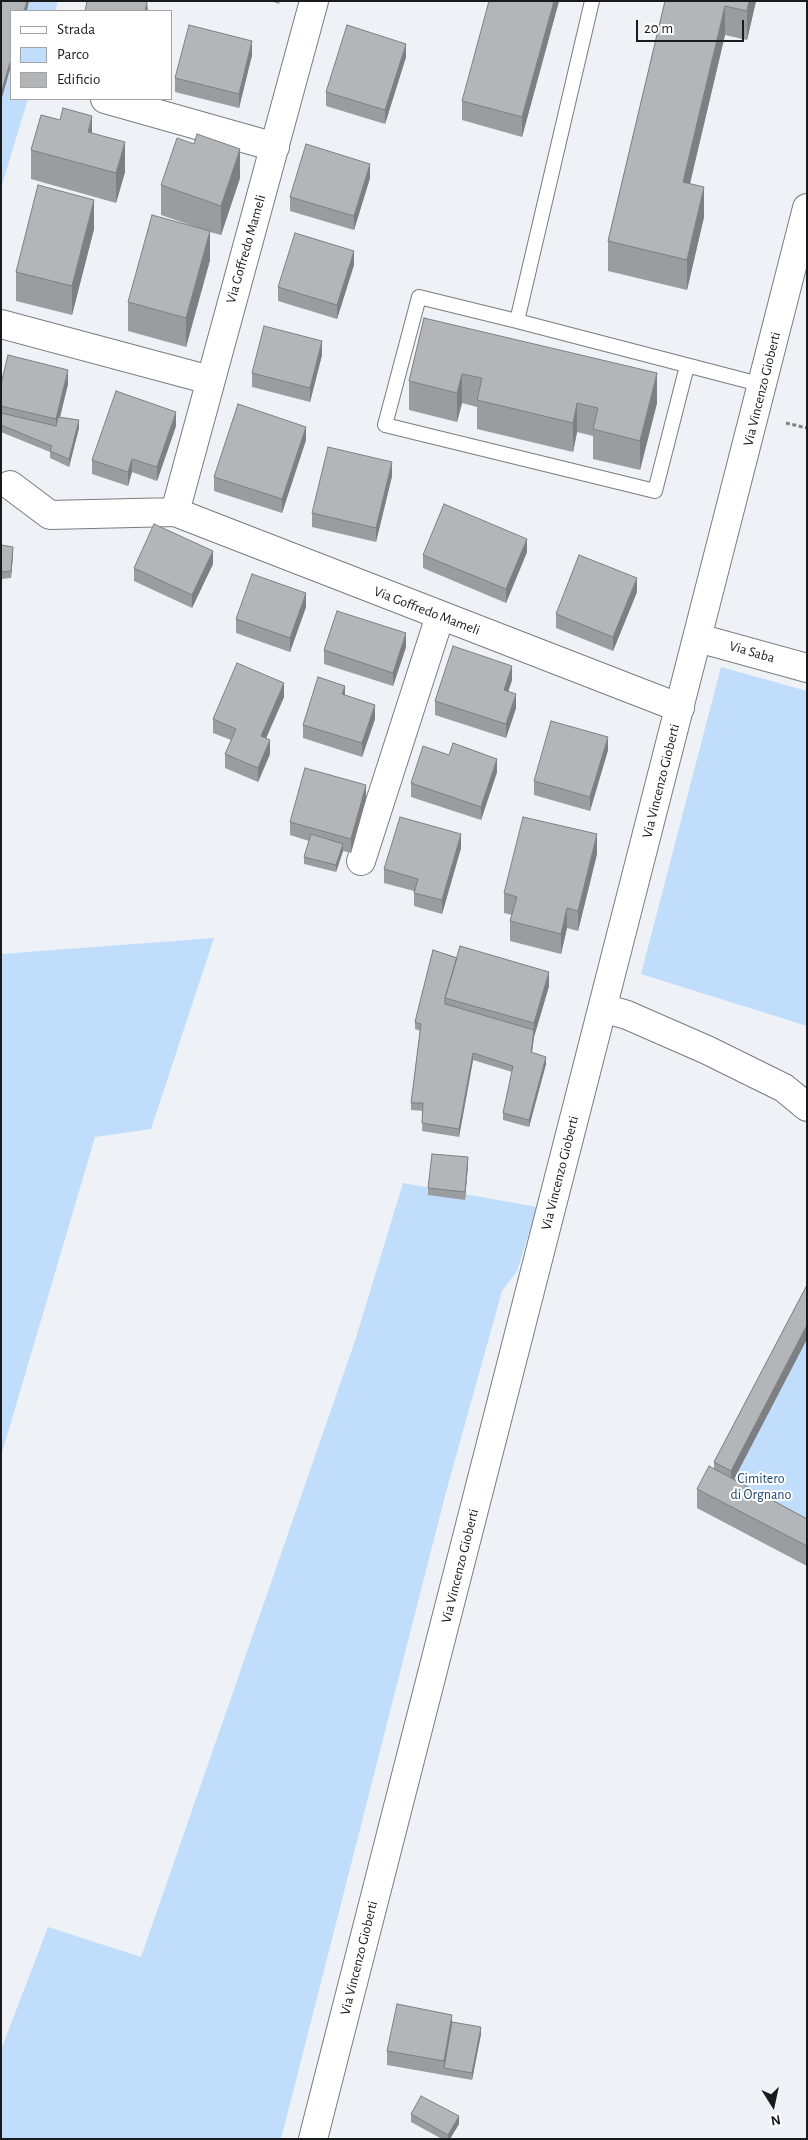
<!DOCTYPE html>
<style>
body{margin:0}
#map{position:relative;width:808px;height:2140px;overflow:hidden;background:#eef1f5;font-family:"Alegreya Sans",sans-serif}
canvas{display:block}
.frame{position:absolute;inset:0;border:2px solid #191a1b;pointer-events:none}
.legend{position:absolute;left:10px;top:10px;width:162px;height:90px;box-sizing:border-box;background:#fff;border:1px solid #a3a3a4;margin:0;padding:6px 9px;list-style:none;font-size:15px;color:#191a1b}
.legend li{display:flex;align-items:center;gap:10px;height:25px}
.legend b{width:25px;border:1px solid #a3a3a4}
.north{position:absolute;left:748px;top:2080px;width:50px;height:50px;-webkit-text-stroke:4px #fff;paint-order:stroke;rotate:170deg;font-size:14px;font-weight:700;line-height:20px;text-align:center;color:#191a1b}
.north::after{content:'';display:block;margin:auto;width:18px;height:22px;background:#191a1b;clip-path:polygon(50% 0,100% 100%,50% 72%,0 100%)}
.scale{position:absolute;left:636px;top:20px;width:108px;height:22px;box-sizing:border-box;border:2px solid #191a1b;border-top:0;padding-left:6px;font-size:15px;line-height:18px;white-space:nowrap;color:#191a1b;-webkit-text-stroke:4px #fff;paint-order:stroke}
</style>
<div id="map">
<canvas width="808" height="2140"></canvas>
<div class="frame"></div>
<ul class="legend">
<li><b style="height:6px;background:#fff"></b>Strada</li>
<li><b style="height:14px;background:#c0ddfc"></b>Parco</li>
<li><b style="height:14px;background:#b3b6b9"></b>Edificio</li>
</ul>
<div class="north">N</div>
<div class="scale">20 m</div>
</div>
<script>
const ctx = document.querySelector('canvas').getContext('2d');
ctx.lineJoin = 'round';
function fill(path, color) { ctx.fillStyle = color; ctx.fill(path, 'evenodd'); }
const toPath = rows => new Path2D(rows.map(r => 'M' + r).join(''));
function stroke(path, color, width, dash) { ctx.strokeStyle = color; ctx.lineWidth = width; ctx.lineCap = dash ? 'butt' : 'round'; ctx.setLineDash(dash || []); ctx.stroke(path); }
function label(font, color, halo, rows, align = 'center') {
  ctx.font = font + ' "Alegreya Sans",sans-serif'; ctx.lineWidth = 4; ctx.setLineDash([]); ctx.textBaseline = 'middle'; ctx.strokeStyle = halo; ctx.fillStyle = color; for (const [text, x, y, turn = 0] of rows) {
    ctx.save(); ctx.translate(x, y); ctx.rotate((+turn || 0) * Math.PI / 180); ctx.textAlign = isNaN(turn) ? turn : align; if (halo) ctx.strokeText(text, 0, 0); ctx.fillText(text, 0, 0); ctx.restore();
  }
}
const green = toPath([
 [1,1,58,1,55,11,11,11,11,99,28,99,1,188],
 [721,667,807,691,807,1026,641,974],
 [214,938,151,1129,95,1137,1,1456,1,954],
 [403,1183,537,1207,517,1271,502,1291,446,1492,281,2139,1,2139,1,2050,48,1927,141,1957,355,1341],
 [807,1299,807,1566,697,1508]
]);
const path = toPath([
 [786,423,807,428]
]);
const lane = toPath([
 [592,1,517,321,763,385],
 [517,321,419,297,385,425,655,491,687,366]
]);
const street = toPath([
 [314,1,175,512,680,708],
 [105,99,275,147],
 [1,324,210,380],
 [10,485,50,515,175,512],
 [698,638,807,668],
 [361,861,440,616],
 [603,1008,627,1015,707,1050,784,1088,807,1107],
 [313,2139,807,208]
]);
const wall = toPath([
 [271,1,280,1,279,4],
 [559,1,522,137,462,120,462,101],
 [665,1,756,1,747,40,725,35,690,184,704,217,687,290,608,271,608,241],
 [252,55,239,108,175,92,175,78],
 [406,57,385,124,326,106,326,92],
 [92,133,125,172,116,203,31,179,31,150],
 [240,178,221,235,210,232,210,260,186,347,128,331,128,302,196,227,161,215,161,185],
 [370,178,354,230,290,211,290,197],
 [94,229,72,315,16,301,16,272],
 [354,265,337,319,278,301,278,287],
 [424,318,657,403,640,470,593,459,593,436,577,432,573,452,477,429,477,407,462,403,457,422,409,410,409,381],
 [322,355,310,402,252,387,252,373],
 [1,384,68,384,60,417,79,428,69,467,50,458,50,452,1,432],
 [176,426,157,481,132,472,128,486,92,474,92,460],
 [306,440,282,513,214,491,214,477],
 [392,476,376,542,312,527,312,513],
 [1,545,13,554,11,578,1,579],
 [527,552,506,603,423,568,423,555],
 [213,564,192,608,134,581,134,568],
 [637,592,613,651,556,628,556,614],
 [306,607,290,652,236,633,236,619],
 [406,647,393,686,324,664,324,650],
 [512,680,508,692,516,708,506,738,435,715,435,701],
 [284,697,266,738,270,754,258,782,225,768,225,754,231,740,213,733,213,719],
 [375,719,362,757,303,738,303,725],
 [608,750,590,811,534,795,534,781],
 [497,772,481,820,411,797,411,783],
 [366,799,351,853,343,851,336,872,304,864,304,857,309,841,290,835,290,822],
 [461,848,442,914,414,906,414,891,384,883,384,869],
 [597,854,578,931,567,928,561,954,510,941,510,921,512,915,504,913,504,893],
 [433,950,549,986,534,1037,532,1052,546,1064,529,1127,503,1120,503,1113,512,1072,473,1060,459,1137,422,1131,423,1111,411,1110,411,1103,420,1031,415,1029,415,1022],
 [468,1165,465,1200,428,1195,428,1188],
 [807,1285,807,1339,734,1479,807,1519,807,1566,697,1508,697,1489,714,1469,714,1462],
 [452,2022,481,2034,472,2080,387,2065,387,2051],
 [411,2114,459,2124,450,2139,442,2139,411,2122]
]);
const shadedWall = toPath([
 [27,1,29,1,27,11,24,11],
 [147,1,148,11,145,11],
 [554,1,559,1,522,137,522,117],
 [749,1,756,1,747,40,747,11],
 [725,6,725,35,683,212,683,182],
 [252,41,252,55,239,108,239,94],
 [406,44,406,57,385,124,385,110],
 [11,59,11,66,1,101,1,94],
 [92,116,92,145,88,132],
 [125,142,125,172,116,203,116,173],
 [240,149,240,178,221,235,221,206],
 [370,164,370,178,354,230,354,216],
 [704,187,704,217,687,290,687,260],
 [94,200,94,229,72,315,72,286],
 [210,231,210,260,186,347,186,318],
 [354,251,354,265,337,319,337,305],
 [322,341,322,355,310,402,310,388],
 [68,370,68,384,56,433,56,419],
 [657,373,657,403,640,470,640,441],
 [462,374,462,403,457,422,457,393],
 [577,403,577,432,573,452,573,423],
 [176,412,176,426,157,481,157,467],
 [79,420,79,428,69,467,69,459],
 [306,427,306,440,282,513,282,499],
 [132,459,132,472,128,486,128,472],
 [392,462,392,476,376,542,376,528],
 [527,539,527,552,506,603,506,589],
 [13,547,13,554,11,578,11,571],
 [213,551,213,564,192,608,192,595],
 [637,578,637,592,613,651,613,637],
 [306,593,306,607,290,652,290,638],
 [406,633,406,647,393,686,393,673],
 [512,666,512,680,504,704,504,690],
 [284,683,284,697,261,750,261,736],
 [345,686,345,700,342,694],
 [516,694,516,708,506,738,506,724],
 [375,705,375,719,362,757,362,743],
 [608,737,608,750,590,811,590,797],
 [270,740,270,754,258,782,258,768],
 [497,759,497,772,481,820,481,807],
 [366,785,366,799,351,853,351,839],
 [461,834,461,848,442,914,442,900],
 [597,834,597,854,578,931,578,911],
 [343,844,343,851,336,872,336,865],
 [567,908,567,928,561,954,561,934],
 [549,972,549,986,534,1037,531,1059,534,1023],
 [473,1053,473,1060,459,1137,459,1129],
 [546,1057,546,1064,529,1127,529,1120],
 [468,1157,468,1165,465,1200,465,1192],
 [807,1325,807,1339,731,1485,731,1471],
 [452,2015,452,2029,444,2068,444,2075,444,2061],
 [481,2027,481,2034,472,2080,472,2073],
 [459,2116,459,2124,450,2139,448,2139,448,2135]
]);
const building = toPath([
 [1,1,27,1,24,11,11,11,11,59,1,94,1,1],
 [87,1,147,1,145,11,85,11,87,1],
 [489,1,554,1,522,117,462,101,489,1],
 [665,1,749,1,747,11,725,6,683,182,704,187,687,260,608,241,665,1],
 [189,25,252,41,239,94,175,78,189,25],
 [347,25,406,44,385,110,326,92,347,25],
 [63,108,92,116,88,132,125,142,116,173,31,150,41,115,60,120,63,108],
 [197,134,240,149,221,206,161,185,177,138,194,144,197,134],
 [306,144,370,164,354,216,290,197,306,144],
 [38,185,94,200,72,286,16,272,38,185],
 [152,215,210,231,186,318,128,302,152,215],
 [295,233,354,251,337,305,278,287,295,233],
 [424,318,657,373,640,441,593,429,598,408,577,403,573,423,477,400,482,378,462,374,457,393,409,381,424,318],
 [264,326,322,341,310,388,252,373,264,326],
 [8,355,68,370,56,419,1,406,1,384,8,355],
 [116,391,176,412,157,467,132,459,128,472,92,460,116,391],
 [238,404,306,427,282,499,214,477,238,404],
 [1,413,56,426,58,417,79,420,69,459,50,451,52,446,1,425,1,413],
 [328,447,392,462,376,528,312,513,328,447],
 [444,504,527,539,506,589,423,555,444,504],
 [154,524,213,551,192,595,134,568,154,524],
 [1,545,13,547,11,571,1,572,1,545],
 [579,555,637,578,613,637,556,614,579,555],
 [252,574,306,593,290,638,236,619,252,574],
 [337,611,406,633,393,673,324,650,337,611],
 [453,646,512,666,504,690,516,694,506,724,435,701,453,646],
 [237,663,284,683,261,736,270,740,258,768,225,754,236,729,213,719,237,663],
 [318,677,345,686,342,694,375,705,362,743,303,725,318,677],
 [551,721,608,737,590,797,534,781,551,721],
 [453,743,497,759,481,807,411,783,423,746,449,755,453,743],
 [305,768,366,785,351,839,290,822,305,768],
 [400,817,461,834,442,900,414,893,418,879,384,869,400,817],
 [523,817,597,834,578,911,567,908,561,934,510,921,517,897,504,893,523,817],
 [311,834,343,844,336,865,304,857,311,834],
 [460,946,549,972,534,1023,445,998,460,946],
 [433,950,457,958,445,998,445,1004,534,1030,531,1052,546,1057,529,1120,503,1113,513,1066,473,1053,459,1129,422,1123,423,1103,411,1103,421,1024,415,1022,433,950],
 [432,1154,468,1157,465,1192,428,1188,432,1154],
 [807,1285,807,1325,731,1471,714,1462,807,1285],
 [709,1466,807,1519,807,1546,697,1489,709,1466],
 [397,2004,452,2015,444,2061,387,2051,397,2004],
 [452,2022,481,2027,472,2073,444,2068,452,2022],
 [421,2096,459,2116,448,2135,411,2114,421,2096]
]);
const streetNames = [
 ["Via Goffredo Mameli",246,249,-74],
 ["Via Vincenzo Gioberti",762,389,-76],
 ["Via Goffredo Mameli",427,611,21],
 ["Via Saba",752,652,16],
 ["Via Vincenzo Gioberti",661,781,-76],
 ["Via Vincenzo Gioberti",560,1173,-76],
 ["Via Vincenzo Gioberti",460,1566,-76],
 ["Via Vincenzo Gioberti",359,1958,-76]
];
const parkNames = [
 ["Cimitero",761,1479],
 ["di Orgnano",761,1495]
];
fill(green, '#c0ddfc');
stroke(lane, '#797c7f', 16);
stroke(street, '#797c7f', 30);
stroke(path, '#818385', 3, [4, 2.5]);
stroke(lane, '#fff', 14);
stroke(street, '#fff', 28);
fill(wall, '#9a9d9f');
fill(shadedWall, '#7d7f82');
fill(building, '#b3b6b9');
stroke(building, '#7d7f82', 1);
label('14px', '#191a1b', '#fff', streetNames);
label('14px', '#1c4872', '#fff', parkNames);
</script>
